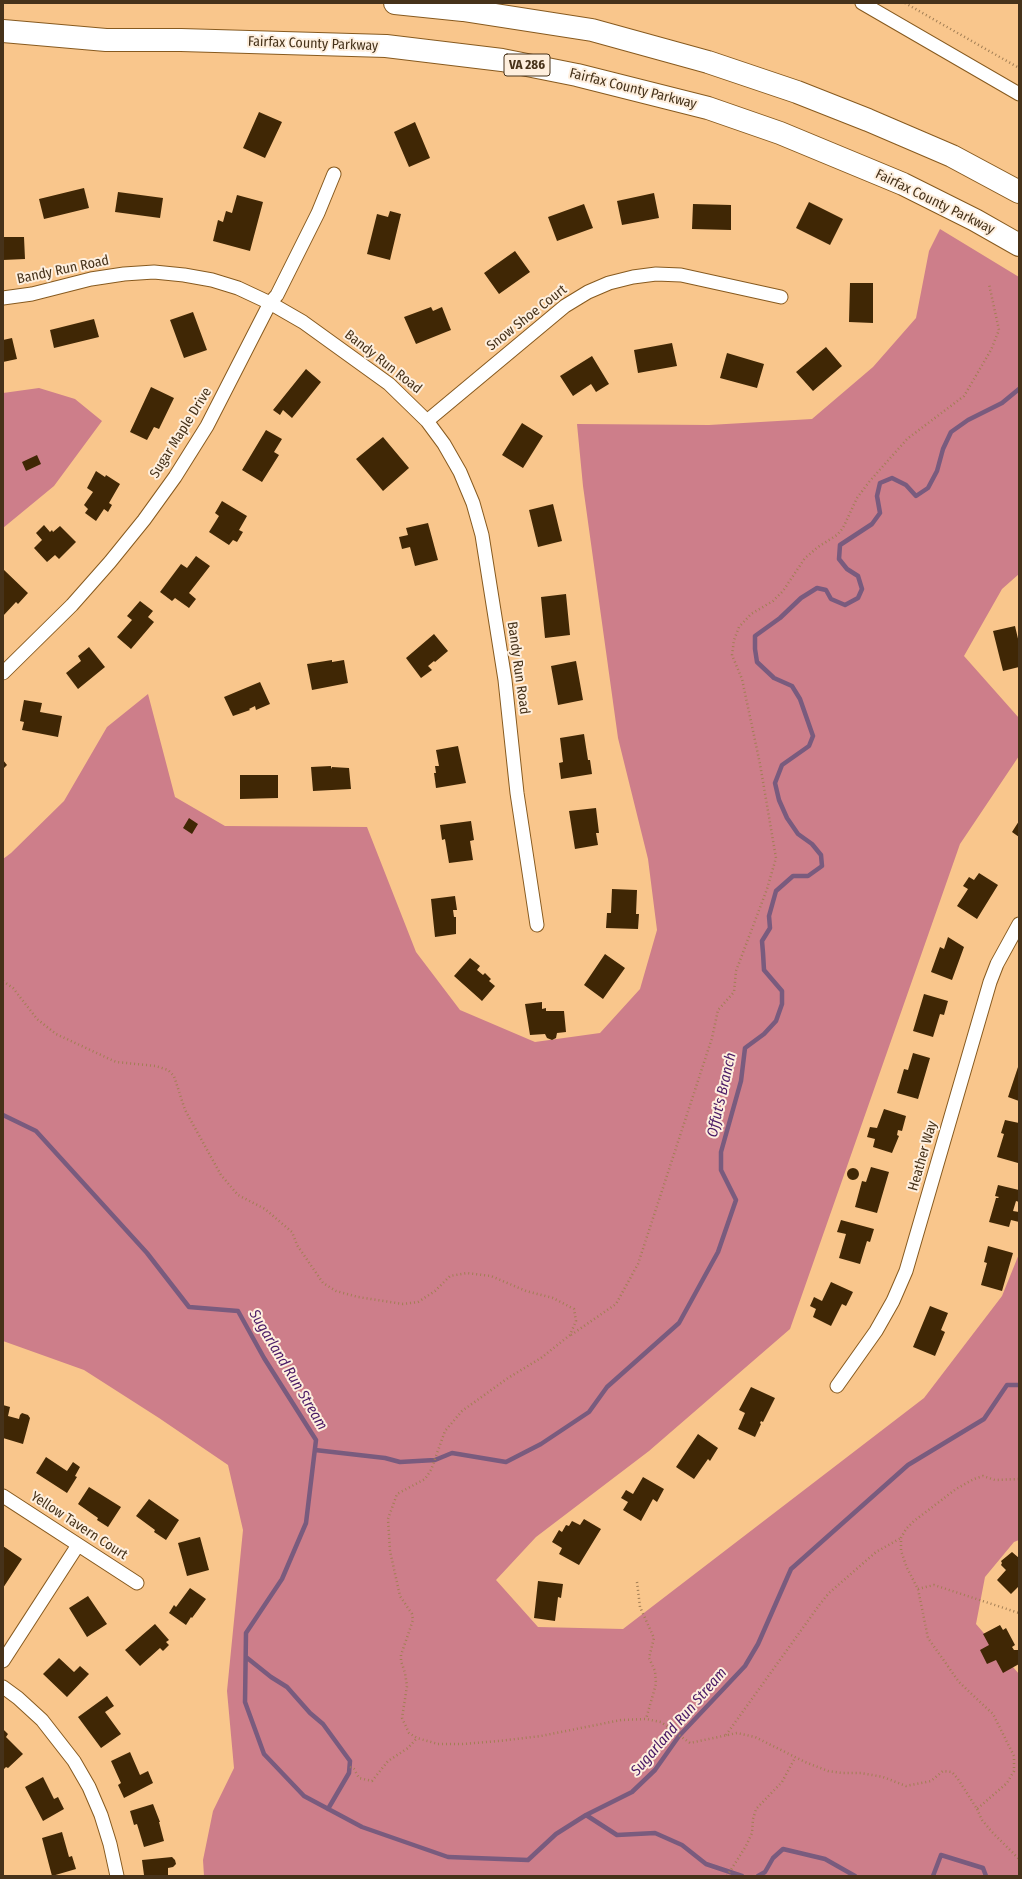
<!DOCTYPE html>
<style>
body{margin:0}
#map{position:relative;width:1022px;height:1879px;overflow:hidden;background:#f9c68c;font-family:"Fira Sans Condensed",sans-serif}
canvas{display:block}
.frame{position:absolute;inset:0;border:4px solid #46321a;pointer-events:none}
</style>
<div id="map">
<canvas width="1022" height="1879"></canvas>
<div class="frame"></div>
</div>
<script>
const ctx = document.querySelector('canvas').getContext('2d');
ctx.lineJoin = 'round';
function fill(path, color) { ctx.fillStyle = color; ctx.fill(path, 'evenodd'); }
const toPath = rows => new Path2D(rows.map(r => 'M' + r).join(''));
function stroke(path, color, width, dash) { ctx.strokeStyle = color; ctx.lineWidth = width; ctx.lineCap = dash ? 'butt' : 'round'; ctx.setLineDash(dash || []); ctx.stroke(path); }
function label(font, color, halo, rows, align = 'center') {
  ctx.font = font + ' "Fira Sans Condensed",sans-serif'; ctx.lineWidth = 4; ctx.setLineDash([]); ctx.textBaseline = 'middle'; ctx.strokeStyle = halo; ctx.fillStyle = color; for (const [text, x, y, turn = 0] of rows) {
    ctx.save(); ctx.translate(x, y); ctx.rotate((+turn || 0) * Math.PI / 180); ctx.textAlign = isNaN(turn) ? turn : align; if (halo) ctx.strokeText(text, 0, 0); ctx.fillText(text, 0, 0); ctx.restore();
  }
}
const forest = toPath([
 [940,229,1019,277,1019,574,1002,589,964,656,1019,718,1019,756,960,844,790,1329,649,1451,536,1537,496,1580,538,1627,623,1629,924,1398,1002,1296,1019,1254,1019,1540,1014,1542,985,1577,976,1624,1019,1674,1019,1876,204,1876,203,1860,213,1811,234,1768,227,1691,243,1530,228,1465,159,1418,84,1370,3,1341,3,859,11,853,64,801,107,727,148,694,175,797,225,826,367,827,416,952,460,1010,535,1042,600,1033,640,989,657,930,648,859,618,738,583,486,577,424,709,425,812,419,873,367,916,318,929,251],
 [39,388,75,399,102,421,54,486,3,528,3,393]
]);
const stream = toPath([
 [3,1115,36,1131,147,1253,189,1307,238,1311,264,1358,316,1440,306,1523,282,1579,246,1633,245,1702,264,1754,304,1796,362,1827,448,1857,528,1860,556,1834,586,1815,632,1792,655,1770,679,1736,745,1666,758,1644,791,1569,908,1465,984,1419,1007,1385,1019,1385],
 [315,1450,385,1458,400,1462,435,1460,452,1453,506,1462,541,1444,589,1412,607,1387,679,1323,718,1252,736,1200,721,1170,721,1152,741,1081,745,1048,764,1034,776,1021,782,1004,782,991,764,970,763,953,762,941,770,928,769,916,776,891,793,876,808,876,822,866,821,855,812,844,798,834,787,818,779,800,775,783,782,765,809,746,813,736,800,699,792,686,774,678,757,662,755,649,755,636,780,618,801,598,817,588,826,590,831,599,845,605,858,598,862,589,858,576,847,569,839,559,840,545,872,524,880,513,877,496,880,483,892,478,906,485,916,496,928,488,937,471,943,449,951,432,968,420,1002,403,1019,389],
 [246,1657,271,1677,287,1687,310,1713,323,1724,350,1761,349,1773,328,1809],
 [586,1815,617,1835,655,1833,682,1845,706,1864,742,1876],
 [758,1876,765,1872,773,1858,783,1849,825,1859,855,1876],
 [933,1876,941,1855,983,1868,986,1876]
]);
const building = toPath([
 [259,112,282,122,265,158,243,148],
 [415,122,430,158,409,167,394,132],
 [84,188,89,208,44,219,39,199],
 [118,192,163,198,160,218,115,212],
 [654,193,659,218,622,225,617,201],
 [237,195,263,202,250,251,213,241,218,220,223,222,226,211,232,213],
 [809,202,843,219,830,245,796,228],
 [584,204,593,228,557,241,548,217],
 [693,204,731,205,731,230,692,229],
 [390,211,401,214,390,260,367,254,377,214,388,217],
 [3,237,24,237,25,259,3,260],
 [515,251,530,272,499,294,484,273],
 [850,283,873,283,873,323,849,322],
 [431,307,433,311,442,307,451,330,416,344,404,317],
 [193,312,207,350,184,358,170,320],
 [94,319,99,337,54,348,50,330],
 [12,338,17,359,3,362,3,340],
 [672,343,677,366,638,373,634,350],
 [826,347,842,366,813,391,796,372],
 [727,353,764,364,757,388,720,378],
 [592,356,609,384,596,392,591,384,573,396,560,376],
 [306,369,321,382,292,418,283,410,280,415,273,410],
 [151,387,174,398,159,429,154,427,147,440,130,432],
 [522,423,543,436,523,468,502,455],
 [266,430,282,439,274,452,279,455,262,482,242,470],
 [383,437,409,468,383,491,356,459],
 [37,455,41,464,26,471,22,462],
 [96,471,105,477,106,475,120,484,109,503,112,505,108,512,104,509,96,521,85,513,88,509,84,505,93,492,87,488],
 [222,501,247,516,239,530,243,532,237,542,233,540,229,545,209,532,219,516,215,513],
 [553,504,562,541,538,547,529,510],
 [428,523,438,560,415,566,410,547,402,549,399,537,408,535,406,528],
 [44,525,50,532,52,530,53,532,60,526,76,542,59,559,55,555,47,562,34,548,42,540,36,533],
 [196,556,210,566,189,593,196,599,189,608,175,598,172,601,160,592,181,564,187,568],
 [3,569,28,593,18,604,16,602,3,616],
 [566,594,570,635,545,638,541,597],
 [140,601,153,611,148,617,154,622,131,649,117,637,132,620,127,616],
 [1015,626,1019,643,1019,667,1003,671,993,631],
 [434,634,448,651,435,662,434,661,428,666,432,670,421,678,406,658],
 [89,647,105,667,78,689,66,673,81,661,78,656],
 [332,660,332,662,344,660,348,683,312,690,307,664],
 [576,661,583,700,558,705,551,666],
 [260,682,270,704,256,710,255,706,249,709,250,710,233,716,224,697],
 [24,700,42,703,40,712,62,716,58,737,22,730,24,722,20,721],
 [584,734,588,760,590,760,592,774,561,779,559,763,563,762,560,738],
 [458,746,466,783,436,788,434,773,436,773,435,766,439,766,436,750],
 [3,760,7,765,3,769],
 [331,766,331,769,332,767,349,768,351,789,313,791,311,767],
 [240,775,278,775,278,798,240,799],
 [596,808,599,833,596,833,598,845,575,849,569,811],
 [189,818,198,824,192,834,183,828],
 [471,821,474,840,470,841,473,860,449,863,445,839,442,840,440,825],
 [1019,821,1019,837,1012,832],
 [979,873,998,885,977,919,957,906,968,889,963,886,969,877,974,880],
 [612,889,637,890,636,914,639,914,638,929,606,928,607,913,611,913],
 [455,896,457,910,453,910,454,917,456,917,456,934,435,937,431,899],
 [948,937,964,947,952,980,931,972,940,947,944,949],
 [605,954,625,968,603,999,584,985],
 [470,958,480,966,477,970,483,975,485,973,491,979,489,981,495,986,482,1001,454,976],
 [924,994,948,1001,944,1015,940,1014,933,1037,913,1031],
 [542,1002,542,1009,546,1008,546,1011,564,1011,566,1032,557,1033,556,1038,552,1040,547,1038,545,1034,530,1035,525,1004],
 [913,1053,930,1058,918,1099,897,1093,904,1069,908,1070],
 [1019,1064,1019,1101,1008,1097],
 [884,1109,906,1116,902,1131,898,1130,897,1135,899,1136,892,1153,873,1147,875,1139,867,1137,870,1127,877,1128],
 [1005,1120,1019,1123,1018,1163,997,1157,1004,1134,1001,1133],
 [871,1167,889,1172,877,1213,855,1207,862,1181,866,1182],
 '847 1174a6 6 0 1 1 12 0a6 6 0 1 1-12 0Z',
 [998,1185,1019,1190,1019,1202,1016,1201,1013,1211,1019,1212,1019,1222,1011,1220,1009,1227,989,1222,996,1198,998,1198,999,1197,995,1196],
 [841,1220,874,1229,870,1242,867,1241,860,1264,839,1258,846,1234,837,1232],
 [988,1246,1013,1253,1002,1291,981,1285,987,1263,984,1262],
 [831,1282,853,1292,846,1306,842,1304,831,1326,813,1317,816,1309,810,1306,814,1297,822,1301],
 [930,1306,948,1313,941,1330,945,1332,935,1356,913,1347],
 [751,1387,775,1398,763,1422,761,1421,760,1423,761,1424,755,1437,738,1429,745,1413,739,1410],
 [3,1405,10,1407,8,1416,19,1419,20,1415,22,1413,28,1415,30,1418,23,1444,3,1438],
 [698,1434,718,1448,710,1461,708,1459,694,1479,676,1467],
 [46,1457,67,1471,73,1462,80,1467,75,1476,77,1477,67,1493,36,1473],
 [643,1477,664,1489,657,1502,653,1499,641,1521,623,1510,628,1502,621,1498,626,1490,633,1494],
 [89,1487,121,1507,108,1527,97,1520,98,1518,78,1504],
 [149,1499,179,1520,166,1540,154,1532,155,1530,136,1516],
 [584,1519,601,1529,579,1565,559,1554,562,1548,552,1542,559,1530,562,1532,566,1525,569,1526,572,1521,580,1525],
 [200,1537,209,1570,187,1576,178,1543],
 [3,1546,22,1559,3,1588],
 [1012,1552,1019,1558,1019,1586,1011,1594,997,1580,1006,1570,1001,1565,1002,1563,1001,1561],
 [538,1581,563,1584,561,1598,558,1597,555,1621,534,1618],
 [190,1588,206,1599,192,1618,191,1617,186,1625,169,1613,174,1605,176,1607],
 [88,1596,107,1624,87,1637,69,1608],
 [155,1624,169,1640,166,1642,169,1645,163,1651,160,1648,140,1666,125,1650],
 [1000,1625,1003,1630,1006,1628,1015,1645,1012,1647,1014,1650,1019,1650,1019,1664,1003,1673,996,1660,987,1664,980,1650,989,1645,983,1634],
 [59,1658,74,1672,80,1666,89,1674,67,1697,43,1674],
 [107,1696,114,1706,105,1712,121,1734,101,1748,78,1717],
 [3,1729,8,1734,6,1737,23,1754,8,1768,6,1767,3,1770],
 [130,1752,140,1775,148,1771,153,1783,124,1798,118,1785,121,1783,111,1761],
 [43,1777,54,1799,58,1797,64,1809,43,1821,25,1787],
 [153,1804,160,1822,159,1822,164,1841,144,1847,137,1824,134,1825,130,1811],
 [62,1832,69,1857,72,1856,76,1869,52,1876,42,1838],
 [172,1857,175,1860,176,1864,173,1867,168,1868,168,1876,144,1875,142,1860]
]);
const path = toPath([
 [905,3,1019,68],
 [3,981,13,988,37,1019,56,1034,116,1062,156,1066,168,1070,174,1076,185,1110,221,1175,238,1195,265,1209,292,1232,297,1245,323,1283,336,1291,358,1297,403,1304,418,1302,435,1291,450,1276,467,1273,491,1276,526,1291,553,1298,574,1309,576,1321,570,1335,541,1358,508,1378,462,1411,445,1431,431,1470,425,1479,397,1494,388,1519,390,1551,400,1596,412,1614,413,1620,401,1655,401,1661,405,1673,407,1686,402,1718,409,1733,417,1738,438,1744,463,1744,499,1741,541,1736,621,1720,646,1719,661,1722,690,1743,737,1733,755,1737,805,1762,828,1771,842,1773,861,1773,883,1777,906,1786,931,1781,943,1771,952,1772,958,1779,977,1809,1007,1783,1014,1771,1014,1756,993,1714,959,1682,928,1638,918,1589,907,1568,901,1551,901,1538,906,1529,914,1521,956,1489,974,1479,983,1476,995,1480,1019,1479],
 [571,1335,616,1304,638,1264,712,1038,718,1010,734,992,736,971,767,889,776,858,760,764,742,679,732,655,734,640,739,627,751,614,773,601,783,591,805,558,818,547,837,535,843,528,857,498,869,482,907,439,964,396,991,350,999,330,989,284],
 [637,1582,640,1607,654,1638,649,1658,655,1671,656,1684,646,1719],
 [918,1589,934,1585,1019,1613],
 [726,1735,820,1604,829,1593,876,1552,901,1538],
 [350,1767,354,1769,359,1778,372,1781,388,1761,408,1748,417,1738],
 [977,1809,982,1820,992,1832,1019,1859],
 [727,1876,746,1846,752,1833,753,1819,756,1809,782,1782,795,1758]
]);
const street = toPath([
 [862,3,1019,94],
 [3,298,32,294,91,279,124,274,154,272,184,275,212,280,238,288,270,303,303,322,389,384,427,421,444,444,460,472,473,503,482,535,505,680,517,793,537,925],
 [427,421,565,306,588,292,609,283,633,277,656,274,681,275,781,297],
 [3,673,72,605,110,562,144,520,175,477,207,426,270,303,277,295,318,213,334,174],
 [837,1386,876,1331,893,1301,906,1271,990,982,997,964,1019,924],
 [3,1496,137,1583],
 [3,1661,78,1545],
 [3,1687,18,1698,42,1720,74,1761,89,1787,101,1815,110,1844,117,1876]
]);
const highway = toPath([
 [395,3,463,10,592,30,708,62,797,92,868,120,952,156,1019,192],
 [3,31,106,40,181,40,386,46,502,60,577,75,708,108,780,133,903,184,975,220,1019,245]
]);
const shields = [
 [527,65,46]
];
const shieldNames = [
 ["VA 286",527,65]
];
const streetNames = [
 ["Fairfax County Parkway",313,44,2],
 ["Fairfax County Parkway",633,89,14],
 ["Fairfax County Parkway",935,202,26],
 ["Bandy Run Road",63,270,-12],
 ["Snow Shoe Court",527,318,-38],
 ["Bandy Run Road",383,362,38],
 ["Sugar Maple Drive",181,433,-58],
 ["Bandy Run Road",518,668,82],
 ["Heather Way",923,1156,-74],
 ["Yellow Tavern Court",79,1526,33]
];
const waterNames = [
 ["Offut's Branch",722,1095,-77],
 ["Sugarland Run Stream",288,1370,59],
 ["Sugarland Run Stream",679,1722,-49]
];
fill(forest, '#cd7e8a');
stroke(stream, '#795b7e', 4.5);
fill(building, '#402705');
stroke(street, '#875a1f', 15);
stroke(highway, '#875a1f', 24);
stroke(path, '#a27e54', 2.5, [1, 3]);
stroke(street, '#fff', 13);
stroke(highway, '#fff', 22);
for (const [x, y, w] of shields) { const box = new Path2D(); box.roundRect(x - w / 2, y - 11, w, 22, 3); ctx.fillStyle = '#feefde'; ctx.fill(box); stroke(box, '#46321a', 1); }
label('bold 13px', '#46321a', null, shieldNames);
label('14px', '#46321a', '#feefde', streetNames);
label('italic 15px', '#491965', '#feefde', waterNames);
</script>
